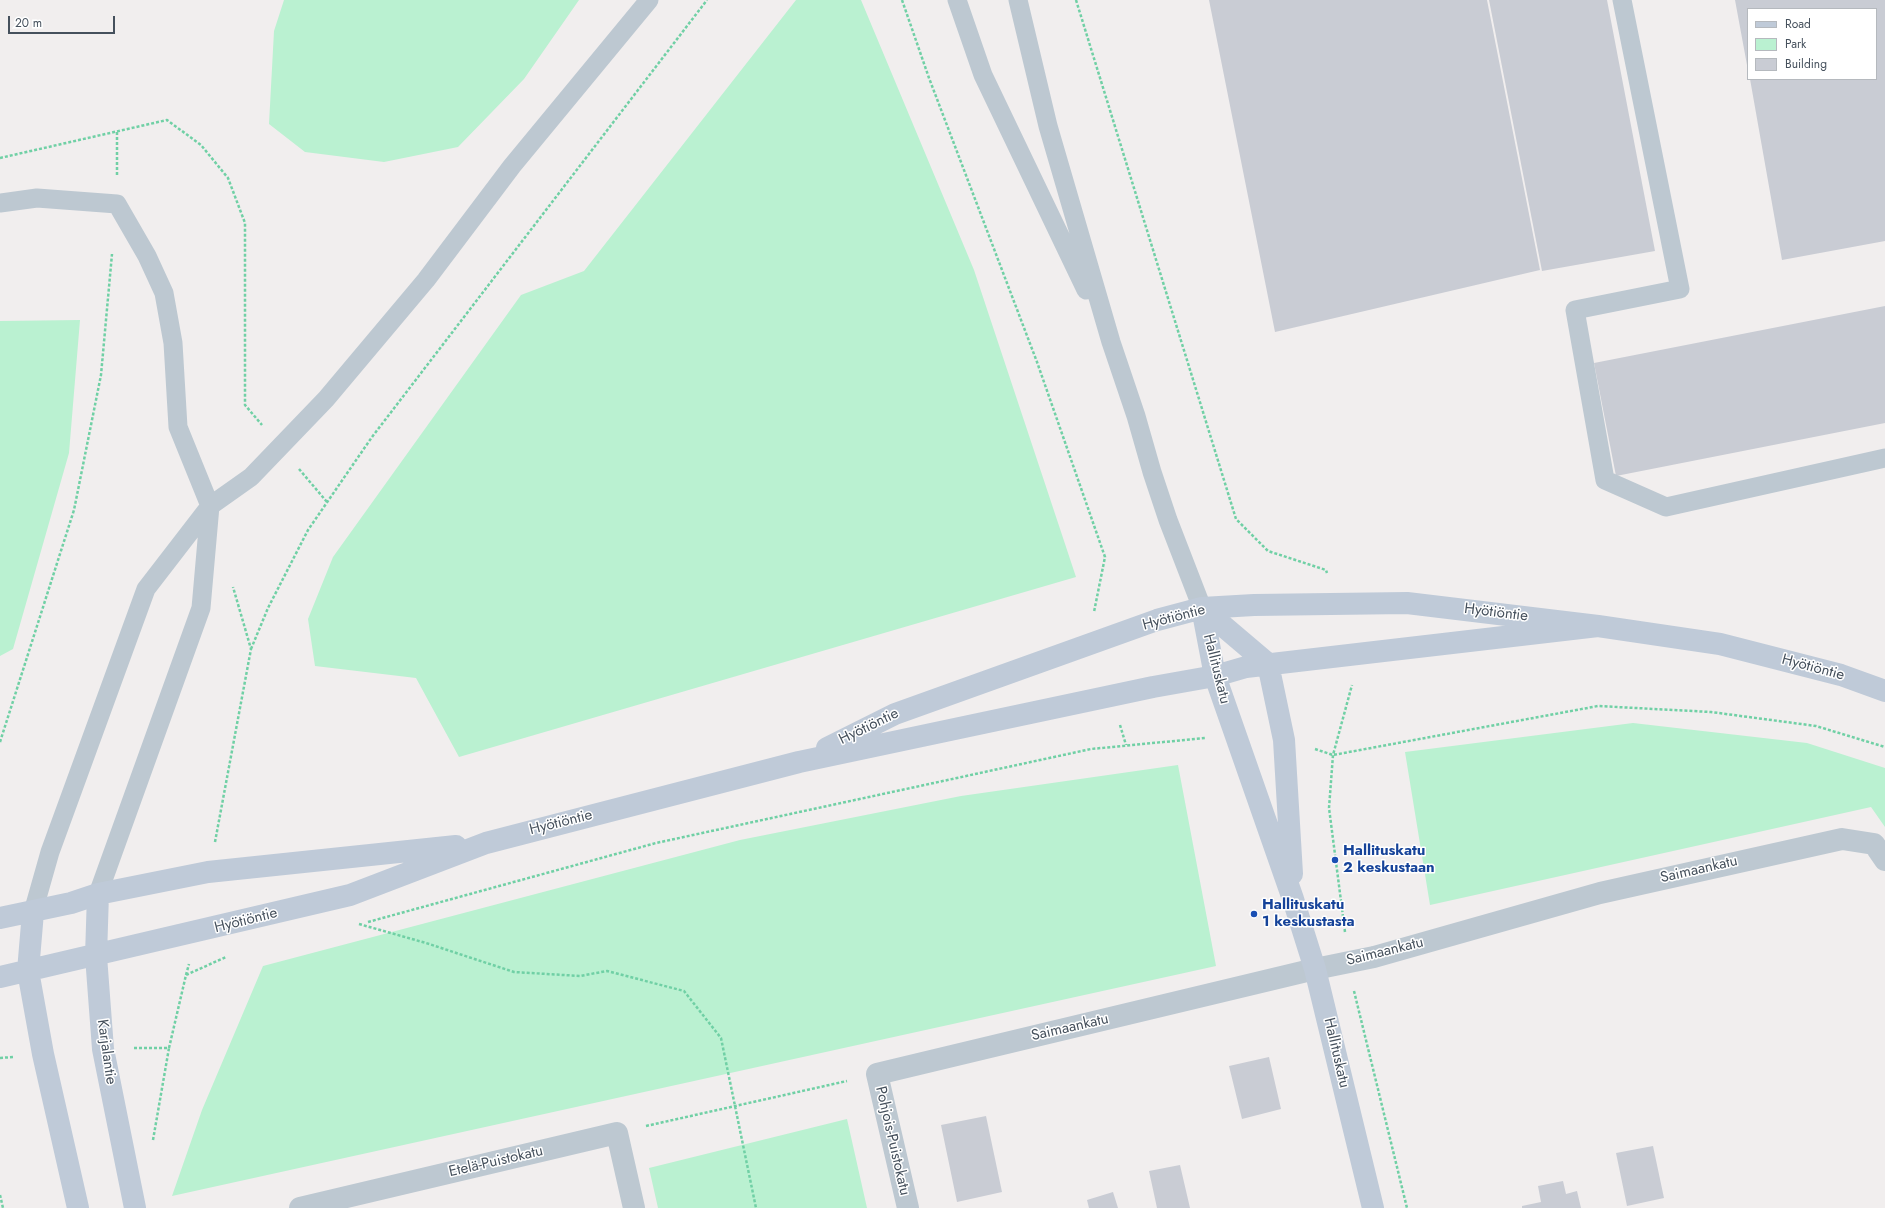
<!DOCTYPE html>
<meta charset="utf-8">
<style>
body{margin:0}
#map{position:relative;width:1885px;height:1208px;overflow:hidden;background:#f1eeee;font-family:Jost,sans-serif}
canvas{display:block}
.legend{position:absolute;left:1747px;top:8px;width:130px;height:72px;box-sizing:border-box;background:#fff;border:1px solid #b5b9be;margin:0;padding:5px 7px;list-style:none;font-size:12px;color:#45505c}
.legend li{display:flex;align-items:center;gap:8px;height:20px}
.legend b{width:20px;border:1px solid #b5b9be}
.scale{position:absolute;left:8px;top:16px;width:107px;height:18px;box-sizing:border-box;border:2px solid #45505c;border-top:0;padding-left:5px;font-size:12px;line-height:14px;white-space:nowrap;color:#45505c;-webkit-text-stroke:3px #fff;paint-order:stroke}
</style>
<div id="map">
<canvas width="1885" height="1208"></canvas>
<ul class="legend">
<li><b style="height:5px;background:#bfcad8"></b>Road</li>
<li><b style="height:11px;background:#baf1d1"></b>Park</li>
<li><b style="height:11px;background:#c9ccd4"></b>Building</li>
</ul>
<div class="scale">20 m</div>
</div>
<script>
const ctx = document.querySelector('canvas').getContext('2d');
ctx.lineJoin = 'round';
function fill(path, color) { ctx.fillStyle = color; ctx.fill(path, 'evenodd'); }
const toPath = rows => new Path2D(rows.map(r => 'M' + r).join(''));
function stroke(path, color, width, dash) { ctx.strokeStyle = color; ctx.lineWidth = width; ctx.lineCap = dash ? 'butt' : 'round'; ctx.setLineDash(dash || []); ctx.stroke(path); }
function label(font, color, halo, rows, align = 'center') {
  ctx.font = font + ' Jost,sans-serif'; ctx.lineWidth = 3; ctx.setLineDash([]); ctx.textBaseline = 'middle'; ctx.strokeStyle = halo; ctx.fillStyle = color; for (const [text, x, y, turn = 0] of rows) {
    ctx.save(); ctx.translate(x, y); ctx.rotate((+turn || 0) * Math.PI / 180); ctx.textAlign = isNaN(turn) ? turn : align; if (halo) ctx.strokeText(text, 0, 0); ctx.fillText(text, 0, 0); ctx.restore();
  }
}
const green = toPath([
 [284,0,579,0,524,79,458,147,384,162,305,152,269,124,274,31],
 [796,0,861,0,974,270,1076,577,459,757,416,678,315,666,308,619,333,557,521,295,584,271],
 [80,320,69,453,13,649,0,656,0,321],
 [1633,723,1807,743,1885,768,1885,827,1871,807,1430,905,1405,752],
 [1178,765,1216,966,172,1196,202,1110,263,966,740,840,961,796],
 [847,1119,867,1208,658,1208,649,1168]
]);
const building = toPath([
 [1209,0,1487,0,1540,270,1275,332],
 [1489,0,1607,0,1655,251,1542,271],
 [1735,0,1885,0,1885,241,1782,260,1750,79,1876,79,1876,9,1748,9,1747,65],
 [1885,306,1885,423,1616,476,1594,363],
 [1269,1057,1281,1109,1242,1119,1229,1066],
 [986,1116,1002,1192,957,1202,941,1125],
 [1653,1146,1664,1198,1627,1206,1616,1153],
 [1180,1165,1190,1208,1157,1208,1149,1171],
 [1563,1181,1566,1194,1577,1191,1581,1208,1522,1208,1522,1206,1541,1202,1538,1186],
 [1113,1192,1118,1208,1089,1208,1087,1200]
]);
const path = toPath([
 [902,0,929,78,1037,362,1105,557,1094,612],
 [1076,0,1236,519,1268,551,1326,570,1327,573],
 [117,132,117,175],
 [0,158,167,120,201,145,228,178,245,223,245,405,262,425],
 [299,469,327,502],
 [251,649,268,608,308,530,372,437,707,0],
 [1120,725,1126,745],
 [0,742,74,510,101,375,112,254],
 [1315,749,1333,755,1598,706,1711,712,1816,726,1885,747],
 [215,842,251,649,233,587],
 [368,922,656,843,1091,749,1205,738],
 [359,924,426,943,514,972,580,976,607,971,684,991,721,1038,756,1208],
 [1345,932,1329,808,1333,755,1352,685],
 [186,975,189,964],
 [1354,991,1407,1208],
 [134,1048,169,1048,186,975,226,957],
 [0,1058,13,1057],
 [646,1126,847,1081],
 [153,1140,169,1048],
 [0,1195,3,1208]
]);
const lane = toPath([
 [957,0,983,75,1086,290],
 [1018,0,1048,126,1111,342,1136,416,1152,472,1168,520,1202,608],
 [1622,0,1680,289,1575,310,1605,480,1666,507,1885,458],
 [0,203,37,198,117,204,147,256,164,293,173,343,178,427,210,506,201,608,98,894],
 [33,912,50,852,146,589,210,506,251,477,326,399,426,280,512,166,649,0]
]);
const street = toPath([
 [300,1208,617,1133,634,1208],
 [908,1208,877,1074,1315,969,1374,957,1600,893,1842,839,1874,844,1885,860]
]);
const secondary = toPath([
 [1202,608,1215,676,1293,899,1315,969,1373,1208],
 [1202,608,1268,664,1284,740,1292,874],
 [827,748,895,714,1157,620,1202,608,1254,605,1407,603,1598,626,1720,644,1841,675,1885,691],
 [98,894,96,956,103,1049,135,1208],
 [33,912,28,971,43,1054,78,1208],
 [0,918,71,903,98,894,208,872,456,846],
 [0,977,350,895,486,843,799,762,1153,687,1215,676,1246,667,1598,626]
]);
const markers = [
 [1335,860,4,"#1a4fb4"],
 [1254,914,4,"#1a4fb4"]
];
const streetNames = [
 ["Hyötiöntie",1496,613,7],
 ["Hyötiöntie",1174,618,-15],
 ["Hyötiöntie",1813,668,15],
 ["Hallituskatu",1216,669,76],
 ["Hyötiöntie",869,727,-26],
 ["Hyötiöntie",561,823,-14],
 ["Saimaankatu",1699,870,-13],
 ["Hyötiöntie",246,921,-14],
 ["Saimaankatu",1385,952,-14],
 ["Saimaankatu",1070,1028,-13],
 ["Karjalantie",106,1052,82],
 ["Hallituskatu",1336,1053,77],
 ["Pohjois-Puistokatu",892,1141,77],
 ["Etelä-Puistokatu",496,1162,-13]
];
const transitNames = [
 ["Hallituskatu",1343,851],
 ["2 keskustaan",1343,868],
 ["Hallituskatu",1262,905],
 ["1 keskustasta",1262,922]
];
fill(green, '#baf1d1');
fill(building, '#c9ccd4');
stroke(path, '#70d0a5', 2.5, [3, 2]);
stroke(lane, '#bdc8d1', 19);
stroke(street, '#bdc8d1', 22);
stroke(secondary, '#bfcad8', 22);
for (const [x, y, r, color] of markers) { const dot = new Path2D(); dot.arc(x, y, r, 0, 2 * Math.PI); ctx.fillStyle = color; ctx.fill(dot); stroke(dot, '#fff', 1.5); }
label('15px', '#45505c', '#fff', streetNames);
label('bold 15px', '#164399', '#fff', transitNames, 'left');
</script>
